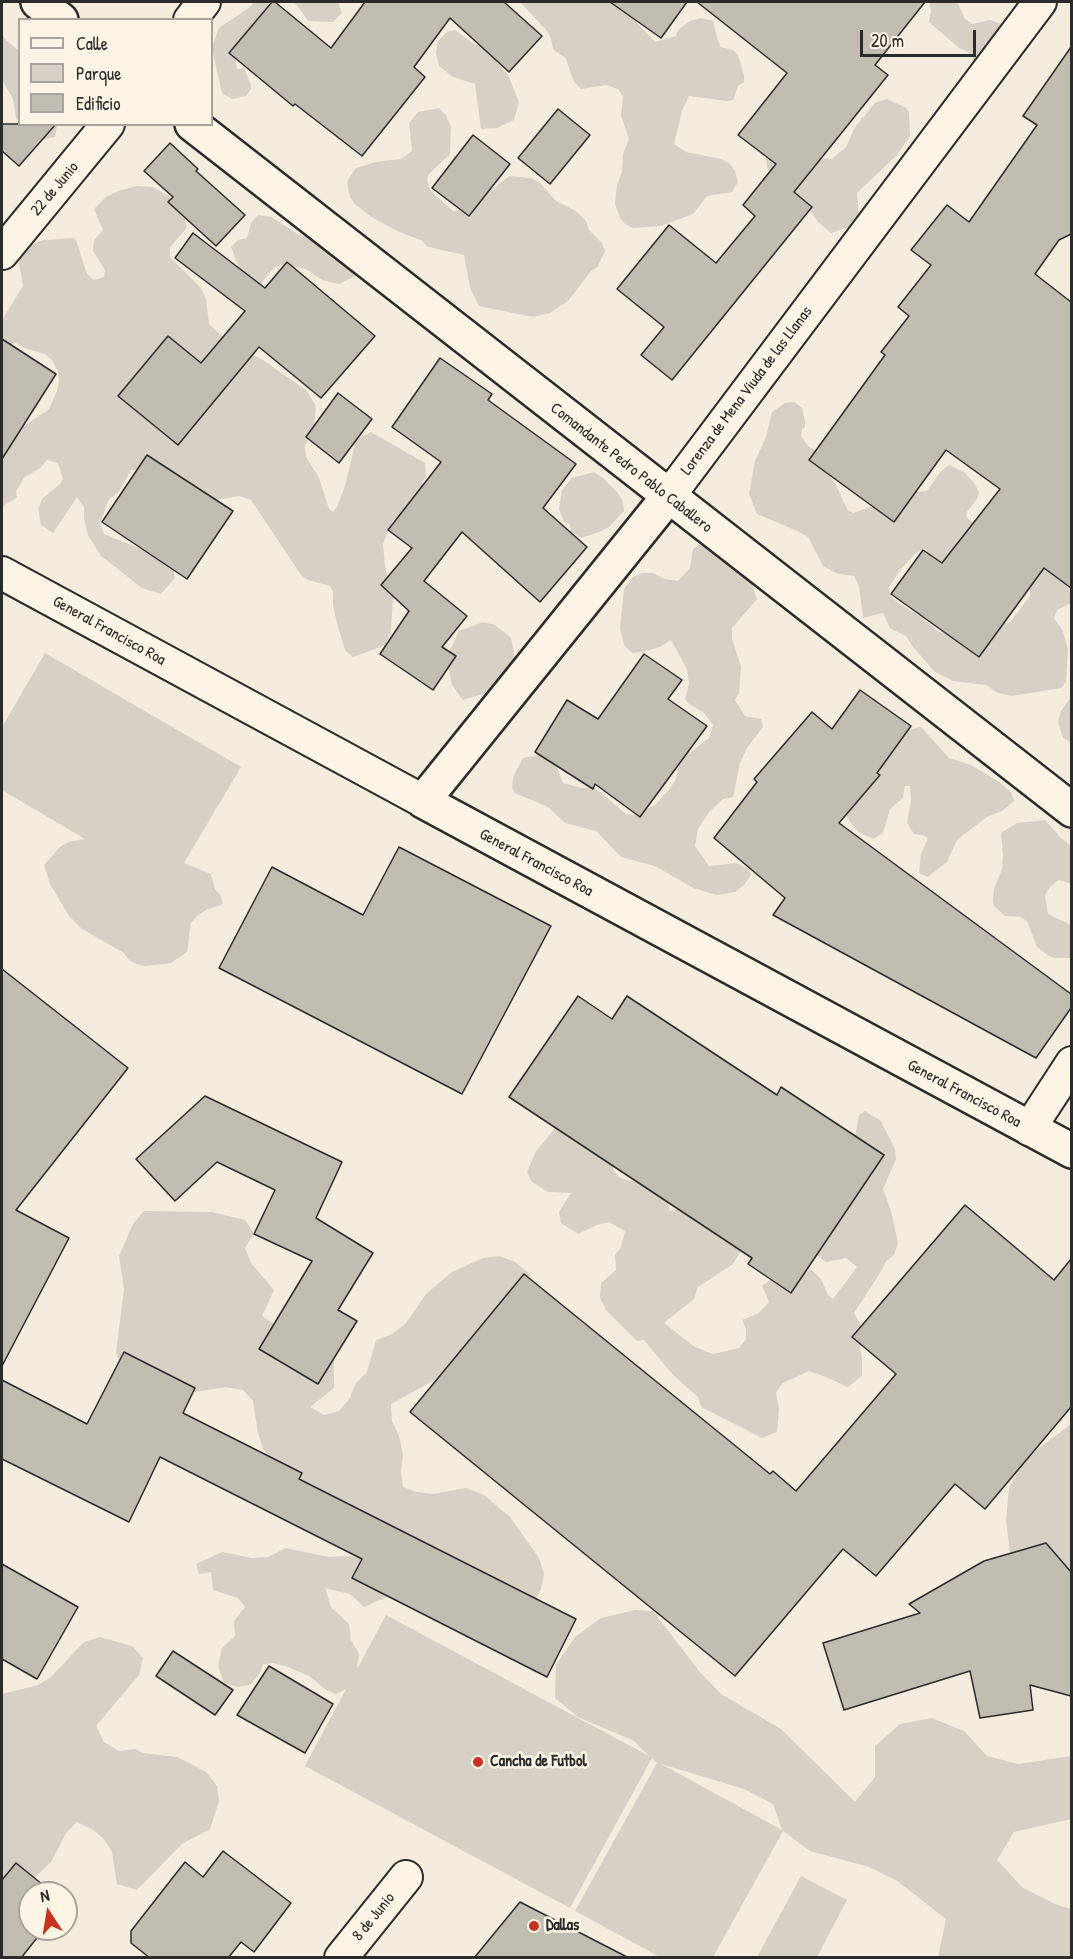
<!DOCTYPE html>
<style>
body{margin:0}
#map{position:relative;width:1073px;height:1959px;overflow:hidden;background:#f4edde;font-family:"Patrick Hand",sans-serif}
canvas{display:block}
.frame{position:absolute;inset:0;border:3px solid #2b2b2b;pointer-events:none}
.legend{position:absolute;left:18px;top:18px;width:195px;height:108px;box-sizing:border-box;background:#fcf5e5;border:2px solid #a8a49b;margin:0;padding:8px 10px;list-style:none;font-size:18px;color:#2b2b2b}
.legend li{display:flex;align-items:center;gap:12px;height:30px}
.legend b{width:30px;border:2px solid #a8a49b}
.north{position:absolute;left:18px;top:1881px;width:60px;height:60px;box-sizing:border-box;background:#fcf5e5;border:2px solid #a8a49b;border-radius:50%;rotate:348deg;font-size:16px;font-weight:700;line-height:24px;text-align:center;color:#2b2b2b}
.north::after{content:'';display:block;margin:auto;width:21px;height:27px;background:#c8321e;clip-path:polygon(50% 0,100% 100%,50% 72%,0 100%)}
.scale{position:absolute;left:860px;top:30px;width:116px;height:27px;box-sizing:border-box;border:3px solid #2b2b2b;border-top:0;padding-left:8px;font-size:18px;line-height:21px;white-space:nowrap;color:#2b2b2b;-webkit-text-stroke:4px #fcf5e5;paint-order:stroke}
</style>
<div id="map">
<canvas width="1073" height="1959"></canvas>
<div class="frame"></div>
<ul class="legend">
<li><b style="height:8px;background:#fcf5e5"></b>Calle</li>
<li><b style="height:16px;background:#d6d1c4"></b>Parque</li>
<li><b style="height:16px;background:#c2bdb1"></b>Edificio</li>
</ul>
<div class="north">N</div>
<div class="scale">20 m</div>
</div>
<script>
const ctx = document.querySelector('canvas').getContext('2d');
ctx.lineJoin = 'round';
function fill(path, color) { ctx.fillStyle = color; ctx.fill(path, 'evenodd'); }
const toPath = rows => new Path2D(rows.map(r => 'M' + r).join(''));
function stroke(path, color, width, dash) { ctx.strokeStyle = color; ctx.lineWidth = width; ctx.lineCap = dash ? 'butt' : 'round'; ctx.setLineDash(dash || []); ctx.stroke(path); }
function label(font, color, halo, rows, align = 'center') {
  ctx.font = font + ' "Patrick Hand",sans-serif'; ctx.lineWidth = 5; ctx.setLineDash([]); ctx.textBaseline = 'middle'; ctx.strokeStyle = halo; ctx.fillStyle = color; for (const [text, x, y, turn = 0] of rows) {
    ctx.save(); ctx.translate(x, y); ctx.rotate((+turn || 0) * Math.PI / 180); ctx.textAlign = isNaN(turn) ? turn : align; if (halo) ctx.strokeText(text, 0, 0); ctx.fillText(text, 0, 0); ctx.restore();
  }
}
const green = toPath([
 [254,2,273,2,268,4,265,13,254,29,236,43,234,50,237,69,244,68,251,85,251,89,246,96,232,99,222,93,213,53,213,44,219,28,250,7],
 [292,2,338,2,342,13,333,22,308,21,297,5],
 [520,2,633,2,637,23,655,42,676,36,678,30,690,21,701,18,713,21,718,41,721,47,733,50,738,55,744,75,744,82,738,86,733,100,727,101,689,96,682,111,674,144,686,152,721,159,729,163,735,171,738,182,732,192,707,196,693,214,661,226,633,228,625,224,620,218,615,204,617,185,622,172,623,154,629,139,621,116,623,97,618,89,606,85,581,89,574,82,566,59,553,49,551,38,546,30],
 [929,2,957,2,965,19,972,24,990,20,1005,25,982,70,968,52,959,48,929,22,931,11],
 [455,30,474,44,484,47,508,75,519,102,514,120,497,128,481,129,475,84,453,77,439,66,436,54,438,41,447,32],
 [2,33,5,39,19,51,20,124,57,125,55,137,33,142,24,135,16,118,13,99,2,80],
 [887,99,905,107,909,112,910,136,897,155,857,193,859,217,852,226,831,233,818,222,798,194,771,174,767,168,766,154,832,159,846,147,855,127,875,103],
 [439,108,446,115,451,127,450,154,429,174,427,179,430,190,453,211,469,209,509,176,531,178,539,182,556,201,576,211,586,221,589,230,602,243,605,251,597,268,592,270,568,301,550,313,533,317,479,306,470,288,464,255,428,247,421,240,399,232,370,216,355,204,350,197,347,183,349,178,356,168,376,162,401,159,412,151,409,123,418,112],
 [137,186,153,187,168,196,184,216,187,228,170,247,170,257,200,287,206,298,209,324,232,345,263,360,307,391,316,406,314,430,305,446,306,457,319,478,329,509,333,512,337,507,345,486,356,440,371,432,425,463,426,477,422,482,430,503,408,509,393,520,383,544,385,567,393,596,391,630,386,645,353,657,345,650,337,623,333,605,333,592,330,586,308,580,301,575,251,500,239,496,217,500,203,498,147,470,131,470,119,492,109,499,100,523,104,534,141,549,167,562,174,569,174,579,161,594,142,588,101,556,88,535,84,519,84,507,77,497,53,533,41,525,38,509,42,499,60,484,63,479,58,463,47,460,40,468,24,478,16,491,17,497,2,507,2,435,18,430,49,409,57,391,59,381,58,371,52,360,45,354,24,348,16,343,2,346,2,320,23,286,19,263,20,253,24,247,44,240,73,238,76,240,87,274,94,280,104,277,105,270,93,251,94,240,103,230,94,209,106,197,118,191],
 [258,215,271,217,298,234,305,236,314,233,366,271,339,284,322,280,306,269,283,265,275,267,265,278,254,298,236,306,228,298,240,270,231,247,238,240,247,238,251,223],
 [794,402,802,408,805,422,805,427,802,429,801,436,808,446,829,459,831,463,830,477,835,483,847,509,853,513,874,506,902,489,919,492,927,491,941,471,949,465,964,472,974,483,979,492,977,499,966,513,967,518,982,531,985,595,930,556,926,549,923,549,915,554,901,569,889,587,890,595,898,603,920,616,939,632,958,637,1010,622,1030,596,1030,584,1035,566,1059,556,1071,562,1071,603,1057,610,1054,618,1063,631,1068,649,1066,682,1061,688,1012,696,998,693,986,685,953,681,935,672,913,647,906,636,890,628,883,613,863,618,859,586,854,576,838,574,823,566,808,537,797,531,757,514,749,494,755,461,766,437,772,412,785,403],
 [594,472,603,478,618,493,623,502,624,511,609,527,599,532,581,538,571,532,570,524,564,522,559,509,562,490,572,478],
 [718,531,749,575,757,599,732,628,732,639,741,666,739,693,735,700,745,716,761,719,763,727,747,748,740,763,733,797,723,799,709,812,698,829,695,846,709,866,736,863,749,869,751,875,744,885,735,892,717,895,693,888,655,866,621,857,596,831,565,823,548,807,515,793,512,788,513,777,523,758,543,754,557,767,563,783,582,788,594,787,626,814,635,815,655,805,669,790,676,779,680,760,709,738,713,725,704,713,689,704,685,699,689,684,687,669,671,640,660,647,642,652,632,653,624,645,620,628,624,589,633,577,642,573,653,573,665,579,678,581,690,568,693,549],
 [483,622,495,625,511,638,514,652,513,666,490,690,483,694,463,700,452,685,448,665,448,654,459,631],
 [45,653,241,767,184,863,211,874,215,889,221,896,223,904,206,910,197,916,191,923,187,952,171,963,145,966,136,964,129,960,124,953,82,929,69,916,50,884,44,865,61,846,69,842,85,839,2,790,2,727],
 [1071,697,1072,743,1071,743,1063,738,1058,722,1061,711],
 [921,727,949,758,971,765,999,782,1011,792,1014,801,1002,811,987,817,963,835,957,840,947,862,928,877,919,873,921,854,928,838,923,835,914,834,907,823,911,800,910,786,905,786,903,798,890,809,883,833,873,839,859,832,853,826,846,815,844,806,878,774,904,731],
 [1045,820,1061,838,1071,846,1071,884,1059,880,1050,887,1045,895,1048,914,1071,925,1071,958,1056,958,1049,956,1037,947,1027,921,1020,917,1005,916,994,906,993,901,994,889,1002,869,1003,856,1001,833,1017,823],
 [865,1111,881,1121,895,1149,896,1159,883,1189,891,1211,898,1243,894,1255,886,1261,882,1270,854,1313,862,1327,860,1348,862,1359,862,1376,848,1387,826,1377,809,1371,783,1383,776,1393,779,1409,777,1432,762,1438,701,1407,698,1397,673,1375,644,1340,637,1341,606,1310,600,1298,601,1283,616,1270,615,1255,621,1247,625,1231,609,1222,597,1225,578,1234,561,1223,559,1212,571,1193,548,1192,532,1182,527,1172,536,1151,556,1127,604,1133,614,1171,620,1178,636,1182,657,1182,664,1190,670,1211,690,1206,737,1226,741,1251,733,1264,698,1287,694,1299,664,1323,695,1347,713,1354,739,1348,746,1339,746,1329,742,1320,759,1313,769,1302,762,1286,776,1275,812,1270,821,1279,828,1295,833,1299,857,1267,846,1258,826,1262,815,1254,850,1165,859,1115],
 [144,1211,212,1212,245,1220,254,1234,245,1248,251,1263,274,1290,262,1316,277,1326,334,1355,334,1388,310,1407,324,1415,339,1411,350,1398,355,1384,367,1372,376,1340,392,1334,406,1323,426,1294,452,1272,483,1258,499,1256,515,1262,530,1274,525,1289,498,1307,486,1319,472,1349,449,1372,391,1404,392,1421,399,1436,403,1454,401,1471,403,1487,417,1492,433,1494,466,1488,484,1495,510,1517,539,1558,544,1574,541,1589,533,1604,340,1507,273,1462,263,1449,258,1433,253,1401,243,1390,225,1387,178,1395,121,1368,116,1352,124,1289,119,1256,133,1224],
 [1071,1424,1071,1570,1038,1566,1010,1553,1006,1520,1009,1488,1023,1460],
 [286,1548,329,1557,352,1556,376,1565,386,1578,387,1597,364,1607,350,1594,325,1588,331,1607,349,1624,351,1640,359,1654,357,1669,386,1615,649,1756,634,1741,578,1717,555,1698,556,1665,575,1637,601,1618,635,1610,653,1611,699,1671,721,1694,781,1729,855,1802,875,1777,875,1746,900,1724,932,1718,964,1731,987,1756,1018,1764,1071,1756,1071,1819,1014,1832,997,1860,1023,1888,1055,1904,1071,1909,1071,1957,938,1957,946,1919,897,1881,869,1867,810,1851,783,1831,713,1957,660,1957,575,1911,657,1763,652,1758,570,1908,305,1766,346,1689,336,1694,326,1690,309,1676,288,1667,273,1663,263,1664,260,1673,250,1685,238,1687,224,1683,218,1666,222,1648,235,1636,234,1621,245,1607,238,1598,213,1590,211,1572,199,1574,196,1564,222,1552,252,1558,268,1557],
 [661,1764,744,1789,773,1804,782,1830],
 [100,1637,132,1646,143,1658,139,1675,96,1726,104,1742,119,1751,135,1749,143,1753,177,1757,206,1772,217,1786,219,1801,210,1829,182,1844,137,1890,117,1884,112,1852,104,1839,92,1829,77,1822,66,1833,51,1862,28,1884,21,1898,2,1917,2,1694,38,1685,51,1677,84,1642],
 [801,1876,847,1900,817,1957,757,1957]
]);
const building = toPath([
 [272,2,275,2,331,48,365,2,504,2,542,36,509,72,450,18,414,67,425,77,362,156,295,104,293,106,229,53,272,2],
 [610,2,687,2,661,38,610,2],
 [697,2,925,2,875,65,888,75,794,192,812,207,672,380,641,355,664,327,617,289,669,225,716,263,755,216,743,205,776,164,738,135,787,73,697,2],
 [1071,47,1071,234,1059,240,1035,274,1071,302,1071,588,1044,568,979,657,891,594,923,550,942,563,1000,489,946,450,894,522,809,460,885,355,881,352,909,316,898,307,931,265,911,250,947,205,969,222,1037,125,1023,116,1071,47],
 [558,109,590,135,550,184,518,158,558,109],
 [2,124,56,124,19,166,2,151,2,124],
 [473,135,510,164,469,216,432,188,473,135],
 [170,143,198,169,196,171,245,215,216,246,168,202,173,197,144,171,170,143],
 [193,233,265,288,287,262,375,336,321,398,259,347,178,445,118,396,168,336,201,363,245,311,175,258,193,233],
 [2,339,56,374,2,459,2,339],
 [440,358,492,394,488,400,576,464,543,508,587,547,540,602,462,532,424,581,467,616,442,647,456,656,433,690,380,654,409,611,381,585,412,548,388,530,441,462,392,427,440,358],
 [338,393,372,419,339,463,306,437,338,393],
 [147,455,233,511,187,579,102,522,147,455],
 [644,654,682,680,668,699,707,726,640,817,595,784,593,789,535,752,567,700,598,719,644,654],
 [860,690,911,726,877,773,880,775,839,823,1071,994,1071,1008,1036,1058,773,915,785,898,714,838,757,782,754,779,812,712,832,729,860,690],
 [399,847,551,926,462,1094,219,968,272,867,363,915,399,847],
 [2,969,128,1068,16,1210,69,1238,2,1366,2,969],
 [578,996,612,1019,627,996,777,1095,781,1087,884,1155,791,1293,748,1264,752,1258,509,1097,578,996],
 [205,1096,342,1162,316,1218,373,1253,338,1310,357,1321,318,1384,259,1349,312,1261,254,1234,275,1190,217,1162,175,1201,136,1159,205,1096],
 [965,1205,1054,1280,1071,1259,1071,1407,985,1509,955,1484,876,1576,843,1549,735,1676,410,1412,524,1274,770,1474,773,1471,796,1491,896,1374,852,1337,965,1205],
 [124,1352,195,1388,183,1413,302,1473,299,1479,576,1619,547,1677,352,1578,362,1559,160,1457,129,1522,2,1459,2,1380,87,1424,124,1352],
 [1046,1543,1071,1572,1071,1696,1030,1685,1033,1710,980,1718,970,1671,844,1710,823,1643,920,1613,909,1604,984,1561,1046,1543],
 [2,1564,78,1607,37,1679,2,1659,2,1564],
 [173,1651,233,1690,215,1715,156,1676,173,1651],
 [269,1666,333,1704,305,1753,237,1715,269,1666],
 [223,1851,291,1903,254,1952,241,1942,228,1958,150,1958,131,1943,131,1931,185,1862,203,1877,223,1851],
 [16,1863,53,1893,30,1893,30,1929,44,1929,21,1958,2,1958,2,1880,16,1863],
 [520,1902,629,1958,474,1958,520,1902]
]);
const minor = toPath([
 [190,20,204,2],
 [2,253,108,124],
 [668,497,1040,2],
 [2,573,423,801],
 [1029,1129,1072,1063],
 [341,1958,406,1877]
]);
const tertiary = toPath([
 [38,2,61,20],
 [192,124,1072,810],
 [668,497,423,801,1072,1151]
]);
const markers = [
 [478,1762,6,"#c8321e"],
 [534,1926,6,"#c8321e"]
];
const streetNames = [
 ["22 de Junio",55,189,-50],
 ["Lorenza de Mena Viuda de las Llanas",747,391,-53],
 ["Comandante Pedro Pablo Caballero",631,468,38],
 ["General Francisco Roa",109,631,29],
 ["General Francisco Roa",536,863,28],
 ["General Francisco Roa",964,1094,28],
 ["8 de Junio",374,1917,-51]
];
const poiNames = [
 ["Cancha de Futbol",490,1762],
 ["Dallas",546,1926]
];
fill(green, '#d6d1c4');
fill(building, '#c2bdb1');
stroke(building, '#2b2b2b', 1.5);
stroke(minor, '#2b2b2b', 36);
stroke(tertiary, '#2b2b2b', 38);
stroke(minor, '#fcf5e5', 32);
stroke(tertiary, '#fcf5e5', 33);
for (const [x, y, r, color] of markers) { const dot = new Path2D(); dot.arc(x, y, r, 0, 2 * Math.PI); ctx.fillStyle = color; ctx.fill(dot); stroke(dot, '#fcf5e5', 2); }
label('16px', '#2b2b2b', '#fcf5e5', streetNames);
label('bold 16px', '#2b2b2b', '#fcf5e5', poiNames, 'left');
</script>
